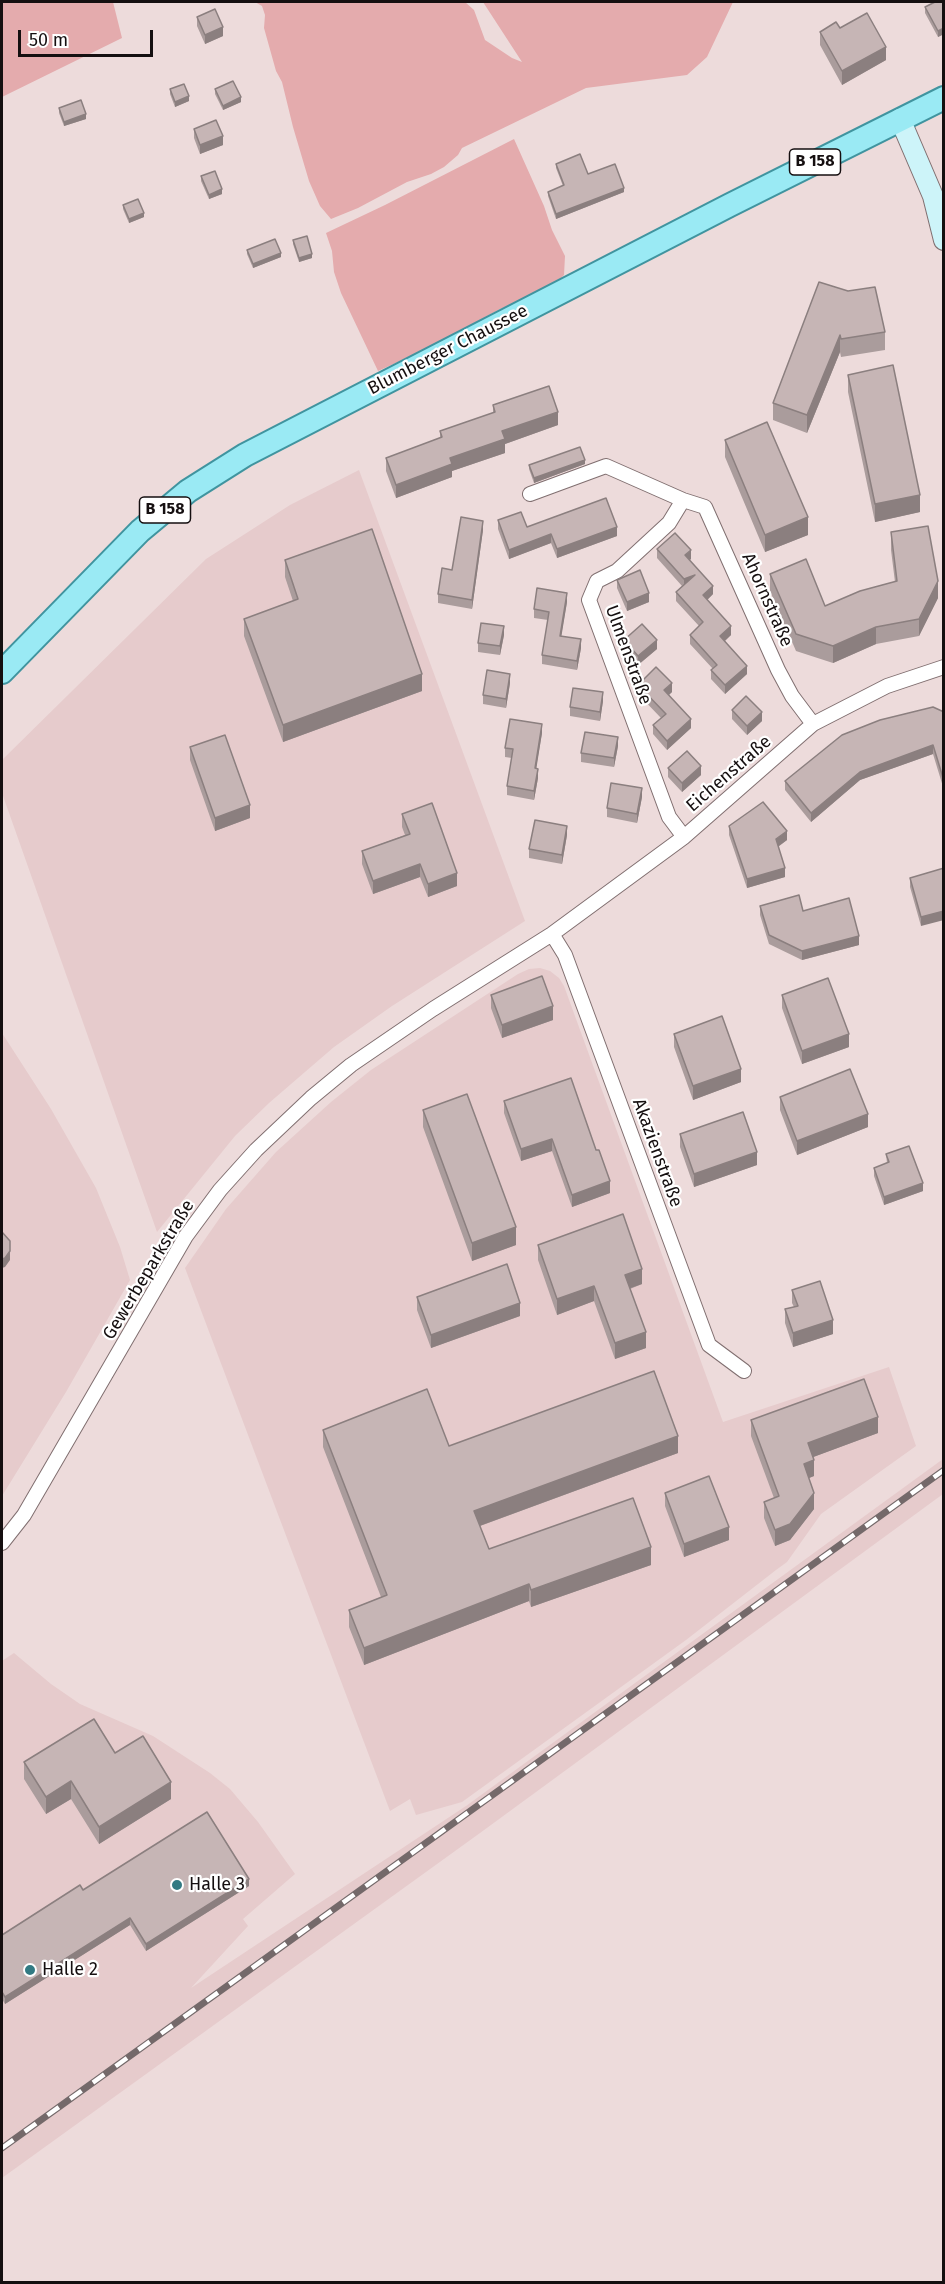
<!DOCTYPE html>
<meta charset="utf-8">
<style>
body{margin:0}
#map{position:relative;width:945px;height:2284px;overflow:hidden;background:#eddbdb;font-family:"Fira Sans",sans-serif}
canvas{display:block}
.frame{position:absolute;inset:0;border:3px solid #150f10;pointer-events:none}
.scale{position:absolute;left:18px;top:30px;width:135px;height:27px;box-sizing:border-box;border:3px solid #150f10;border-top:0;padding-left:8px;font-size:18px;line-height:21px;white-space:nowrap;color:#150f10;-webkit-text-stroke:4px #fff;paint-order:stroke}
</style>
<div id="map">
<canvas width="945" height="2284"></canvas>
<div class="frame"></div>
<div class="scale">50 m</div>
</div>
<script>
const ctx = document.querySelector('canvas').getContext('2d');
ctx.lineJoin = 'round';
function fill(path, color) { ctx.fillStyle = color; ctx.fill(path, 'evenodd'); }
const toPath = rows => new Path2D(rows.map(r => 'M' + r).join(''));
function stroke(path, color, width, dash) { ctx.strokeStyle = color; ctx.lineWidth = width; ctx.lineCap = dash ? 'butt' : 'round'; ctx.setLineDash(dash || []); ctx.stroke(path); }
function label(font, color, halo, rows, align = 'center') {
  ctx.font = font + ' "Fira Sans",sans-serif'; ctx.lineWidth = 4.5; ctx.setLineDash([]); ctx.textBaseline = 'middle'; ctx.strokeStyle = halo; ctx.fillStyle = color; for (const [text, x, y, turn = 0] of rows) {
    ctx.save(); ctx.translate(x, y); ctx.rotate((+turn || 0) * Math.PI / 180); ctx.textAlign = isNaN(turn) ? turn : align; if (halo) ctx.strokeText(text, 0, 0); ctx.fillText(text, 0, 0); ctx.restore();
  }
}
const built = toPath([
 [359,470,525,921,392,1006,334,1047,269,1103,235,1136,157,1232,2,793,2,760,206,559,290,505],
 [540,968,550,971,559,978,564,986,723,1422,889,1367,916,1446,821,1514,787,1562,776,1570,686,1640,462,1802,416,1815,410,1799,390,1811,185,1268,226,1209,276,1152,331,1102,371,1070,518,974,529,969],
 [2,1033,51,1109,96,1188,120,1247,130,1280,66,1392,2,1496],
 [943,1459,943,1494,480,1833,2,2178,2,1661,14,1653,51,1684,80,1704,153,1736,210,1773,230,1789,258,1822,295,1874,243,1919,248,1926,191,1988,466,1806]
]);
const green = toPath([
 [2,2,113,2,122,38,2,97],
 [255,2,465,2,474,10,485,40,512,58,522,62,483,2,733,2,707,57,687,75,586,88,462,148,458,155,444,167,431,174,407,182,358,208,331,219,320,206,309,181,293,127,282,82,276,71,264,28,265,15,262,6],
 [514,139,544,206,552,230,565,256,564,275,556,283,532,296,500,309,427,349,378,371,341,293,334,272,332,251,326,233,385,205]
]);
const street = toPath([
 [530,494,606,466,683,500,705,507,778,670,792,696,813,724],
 [683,500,669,523,617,571,597,581,589,600,669,817,684,837],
 [552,934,565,955,709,1345,744,1371],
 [2,1543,24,1515,186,1236,220,1190,256,1150,311,1098,351,1065,433,1009,552,934,684,837,813,724,887,686,944,667]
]);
const secondary = toPath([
 [900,119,933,196,944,240]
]);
const primary = toPath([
 [2,672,140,531,188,491,245,455,730,205,944,98]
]);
const rail = toPath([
 [2,2148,944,1470]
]);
const wall = toPath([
 [932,2,944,2,944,34,938,37,925,13,925,7,933,3],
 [197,17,223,36,205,44,197,26],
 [840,28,886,60,842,85,820,45,820,32],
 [170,89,189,101,175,107,170,94],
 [215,89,241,102,223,110,215,94],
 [59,108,86,119,64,126,59,113],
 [194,129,223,145,200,154,194,138],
 [556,164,588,174,624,192,556,219,548,196,548,192,563,186,556,168],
 [201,176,222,194,209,199,201,181],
 [123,205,144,217,129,223,123,209],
 [293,240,312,258,299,262,293,244],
 [247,250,281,257,253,268,247,254],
 [819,282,885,332,885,350,841,357,840,352,807,433,773,420,773,403],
 [848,375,920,512,875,522,848,392],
 [493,405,558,425,505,444,505,453,452,471,452,477,396,498,386,471,386,458,440,438,440,431,493,413],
 [725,440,808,535,765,552,725,457],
 [585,464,534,483,529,469,529,465],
 [498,520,527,527,617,536,557,558,551,543,509,559,498,529],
 [483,530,472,609,438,603,438,594,452,570],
 [891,532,938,598,919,636,876,644,833,663,796,651,770,591,770,574,825,606,895,582,891,550],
 [657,549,691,559,689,560,713,594,707,600,731,635,725,641,747,674,725,694,711,679,711,670,713,669,690,644,690,635,699,626,676,601,676,592,682,586,657,558],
 [285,560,422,691,283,742,244,636,244,619,293,601,285,577],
 [617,580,649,602,627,611,617,588],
 [567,602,561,636,581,648,577,670,542,664,542,655,548,620,534,618,534,609],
 [504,635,500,655,478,652,478,643],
 [624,640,657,649,638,665,624,649],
 [510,683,506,708,483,704,483,695],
 [638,685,672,692,669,695,691,728,667,750,653,734,653,725,661,718,638,694],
 [603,701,600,721,570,716,570,707],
 [732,710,762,721,747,735,732,719],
 [944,712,944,790,933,754,860,780,811,822,785,790,785,781],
 [542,733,536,768,538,778,534,800,507,795,507,786,512,758,505,757,505,748],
 [618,746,614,767,581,762,581,753],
 [190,747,250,818,215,831,190,760],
 [668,768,701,775,682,792,668,777],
 [642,797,637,823,607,817,607,808],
 [402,814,457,886,428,897,420,877,373,894,362,864,362,851,405,835,402,827],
 [729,826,787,840,778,847,785,877,747,888,729,835],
 [567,835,562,864,529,858,529,849],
 [944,868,921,926,910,887,910,878],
 [760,906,803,911,859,945,802,960,769,944,760,915],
 [491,995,553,1020,502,1038,491,1008],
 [782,995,849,1047,802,1064,782,1008],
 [674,1034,741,1082,693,1100,674,1047],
 [780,1097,868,1127,797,1155,780,1110],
 [504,1101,596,1150,610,1193,572,1207,552,1151,521,1161,504,1113],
 [423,1110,516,1245,472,1261,423,1127],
 [680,1134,757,1165,694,1187,680,1147],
 [886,1154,923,1191,884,1205,874,1176,874,1168,887,1163],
 [538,1245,642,1284,630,1289,646,1348,615,1359,594,1301,557,1315,538,1260],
 [792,1290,833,1334,793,1347,785,1323,785,1309,794,1307,792,1303],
 [417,1297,520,1316,431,1348,417,1310],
 [751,1420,878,1433,813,1457,814,1476,809,1478,814,1509,790,1540,775,1546,764,1518,764,1502,774,1498,751,1436],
 [323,1430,449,1446,678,1453,480,1526,489,1549,651,1565,531,1607,529,1601,364,1665,349,1627,349,1610,381,1597,323,1447],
 [665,1493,729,1540,684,1557,665,1506],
 [115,1753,171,1799,99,1844,71,1799,46,1814,24,1779,24,1762],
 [249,1886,146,1951,130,1925,5,2004,2,1999,2,1935]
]);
const shadedWall = toPath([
 [223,27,223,36,205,44,205,35],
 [944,28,944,34,938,37,938,31],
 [886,47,886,60,842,85,842,71],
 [189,96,189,101,175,107,175,102],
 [241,97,241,102,223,110,223,106],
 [86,114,86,119,64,126,64,122],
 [223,136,223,145,200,154,200,145],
 [624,188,624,192,556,219,556,214],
 [222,189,222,194,209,199,209,195],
 [144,213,144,217,129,223,129,219],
 [281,253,281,257,253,268,253,264],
 [312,254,312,258,299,262,299,258],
 [840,335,840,352,807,433,807,415],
 [558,412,558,425,505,444,505,453,452,471,452,477,396,498,396,485,502,431],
 [585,460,585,464,534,483,534,478],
 [920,495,920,512,875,522,875,504],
 [808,517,808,535,765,552,765,535],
 [483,521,483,530,472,609,472,600],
 [617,527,617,536,557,558,557,549],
 [551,534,551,543,509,559,509,550],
 [691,550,691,559,685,564,685,555],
 [695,575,684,588,684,579],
 [938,581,938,598,919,636,919,619],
 [713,586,713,594,703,604,703,595],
 [567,593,567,602,560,645,560,636],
 [649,593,649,602,627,611,627,602],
 [504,626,504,635,500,655,500,646],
 [731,626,731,635,720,645,720,636],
 [876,627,876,644,833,663,833,646],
 [581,639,581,648,577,670,577,661],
 [657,640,657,649,638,665,638,656],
 [747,666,747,674,725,694,725,685],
 [422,674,422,691,283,742,283,725],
 [510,674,510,683,506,708,506,699],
 [672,683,672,692,664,699,664,690],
 [603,692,603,701,600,721,600,712],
 [762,712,762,721,747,735,747,726],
 [691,719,691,728,667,750,667,741],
 [542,724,542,733,535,777,535,768],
 [618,737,618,746,614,767,614,758],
 [933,745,933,754,860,780,811,822,811,813,860,772],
 [701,766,701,775,682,792,682,783],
 [538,769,538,778,534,800,534,791],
 [642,788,642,797,637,823,637,814],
 [250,805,250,818,215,831,215,818],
 [567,826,567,835,562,864,562,855],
 [787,831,787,840,776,848,776,839],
 [420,864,420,877,373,894,373,881],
 [785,868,785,877,747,888,747,879],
 [457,873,457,886,428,897,428,884],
 [944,911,944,920,921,926,921,917],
 [859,936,859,945,802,960,802,951],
 [553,1006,553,1020,502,1038,502,1025],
 [849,1034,849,1047,802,1064,802,1051],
 [741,1069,741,1082,693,1100,693,1086],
 [868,1114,868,1127,797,1155,797,1141],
 [552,1139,552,1151,521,1161,521,1149],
 [757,1152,757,1165,694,1187,694,1174],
 [610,1181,610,1193,572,1207,572,1195],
 [923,1183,923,1191,884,1205,884,1197],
 [516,1227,516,1245,472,1261,472,1243],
 [10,1241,10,1260,5,1267,2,1268,2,1259],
 [642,1269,642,1284,625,1290,625,1275],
 [594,1286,594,1301,557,1315,557,1299],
 [520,1303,520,1316,431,1348,431,1335],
 [833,1320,833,1334,793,1347,793,1333],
 [646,1332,646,1348,615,1359,615,1343],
 [878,1417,878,1433,808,1459,808,1443],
 [678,1436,678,1453,474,1528,474,1511],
 [814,1460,814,1476,804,1480,804,1464],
 [814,1493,814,1509,790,1540,775,1546,775,1530],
 [729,1527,729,1540,684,1557,684,1544],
 [651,1547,651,1565,531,1607,531,1590],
 [529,1584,529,1601,364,1665,364,1648],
 [71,1781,71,1799,46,1814,46,1797],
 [171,1782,171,1799,99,1844,99,1827],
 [249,1879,249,1886,146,1951,146,1944],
 [130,1918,130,1925,5,2004,5,1997]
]);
const building = toPath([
 [935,2,944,2,944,28,938,31,925,7,935,2],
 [215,9,223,27,205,35,197,17,215,9],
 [867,13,886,47,842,71,820,32,836,22,840,28,867,13],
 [233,81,241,97,223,106,215,89,233,81],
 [184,84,189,96,175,102,170,89,184,84],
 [81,100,86,114,64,122,59,108,81,100],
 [216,120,223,136,200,145,194,129,216,120],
 [580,154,588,174,615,164,624,188,556,214,548,192,564,185,556,164,580,154],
 [215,171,222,189,209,195,201,176,215,171],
 [138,199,144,213,129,219,123,205,138,199],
 [307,236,312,254,299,258,293,240,307,236],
 [275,239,281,253,253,264,247,250,275,239],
 [819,282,848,291,875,287,885,332,841,339,840,335,807,415,773,403,819,282],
 [893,365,920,495,875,504,848,375,893,365],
 [549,386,558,412,502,431,505,439,450,458,452,464,396,485,386,458,442,437,440,431,495,412,493,405,549,386],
 [767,422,808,517,765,535,725,440,767,422],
 [580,447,585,460,534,478,529,465,580,447],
 [606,498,617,527,557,549,551,534,509,550,498,520,521,512,527,527,606,498],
 [461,517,483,521,472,600,438,594,442,568,452,570,461,517],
 [928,526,938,581,919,619,876,627,833,646,796,634,770,574,806,559,825,606,860,591,897,581,891,532,928,526],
 [372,529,422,674,283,725,244,619,298,599,285,560,372,529],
 [675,533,691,550,685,555,713,586,703,595,731,626,720,636,747,666,725,685,711,670,717,665,690,635,703,622,676,592,695,575,684,579,657,549,675,533],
 [640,570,649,593,627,602,617,580,640,570],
 [537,588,567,593,560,636,581,639,577,661,542,655,549,612,534,609,537,588],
 [481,623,504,626,500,646,478,643,481,623],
 [642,624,657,640,638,656,624,640,642,624],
 [656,667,672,683,664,690,691,719,667,741,653,725,666,714,638,685,656,667],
 [487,670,510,674,506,699,483,695,487,670],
 [573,688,603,692,600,712,570,707,573,688],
 [746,696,762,712,747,726,732,710,746,696],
 [933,707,944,712,944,781,933,745,860,772,811,813,785,781,842,735,880,720,933,707],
 [510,719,542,724,535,768,538,769,534,791,507,786,513,749,505,748,510,719],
 [585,732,618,737,614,758,581,753,585,732],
 [225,735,250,805,215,818,190,747,225,735],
 [687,751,701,766,682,783,668,768,687,751],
 [611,783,642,788,637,814,607,808,611,783],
 [763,802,787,831,776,839,785,868,747,879,729,826,763,802],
 [432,803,457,873,428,884,420,864,373,881,362,851,410,834,402,814,432,803],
 [535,820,567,826,562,855,529,849,535,820],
 [944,868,944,911,921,917,910,878,944,868],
 [799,895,803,911,849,898,859,936,802,951,769,935,760,906,799,895],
 [542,976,553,1006,502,1025,491,995,542,976],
 [828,978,849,1034,802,1051,782,995,828,978],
 [722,1016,741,1069,693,1086,674,1034,722,1016],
 [850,1069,868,1114,797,1141,780,1097,850,1069],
 [571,1078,596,1150,599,1150,610,1181,572,1195,552,1139,521,1149,504,1101,571,1078],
 [467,1094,516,1227,472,1243,423,1110,467,1094],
 [743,1112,757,1152,694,1174,680,1134,743,1112],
 [909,1146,923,1183,884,1197,874,1168,889,1162,886,1154,909,1146],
 [623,1214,642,1269,625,1275,646,1332,615,1343,594,1286,557,1299,538,1245,623,1214],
 [2,1232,10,1241,10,1251,5,1258,2,1259,2,1232],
 [507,1264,520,1303,431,1335,417,1297,507,1264],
 [820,1281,833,1320,793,1333,785,1309,798,1306,792,1290,820,1281],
 [654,1371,678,1436,474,1511,489,1549,633,1498,651,1547,531,1590,529,1584,364,1648,349,1610,387,1595,323,1430,427,1389,449,1446,654,1371],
 [864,1379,878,1417,808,1443,814,1460,804,1464,814,1493,790,1524,775,1530,764,1502,779,1496,751,1420,864,1379],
 [709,1476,729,1527,684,1544,665,1493,709,1476],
 [94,1719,115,1753,143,1736,171,1782,99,1827,71,1781,46,1797,24,1762,94,1719],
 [207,1812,249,1879,146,1944,130,1918,5,1997,2,1992,2,1935,80,1885,83,1890,207,1812]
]);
const markers = [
 [177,1885,6,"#327a83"],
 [30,1970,6,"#327a83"]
];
const shields = [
 [815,162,51],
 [165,510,51]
];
const shieldNames = [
 ["B 158",815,162],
 ["B 158",165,510]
];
const streetNames = [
 ["Blumberger Chaussee",448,350,-27],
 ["Ahornstraße",767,600,66],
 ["Ulmenstraße",628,655,70],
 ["Eichenstraße",729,774,-41],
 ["Akazienstraße",657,1153,70],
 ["Gewerbeparkstraße",149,1270,-59]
];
const poiNames = [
 ["Halle 3",189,1885],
 ["Halle 2",42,1970]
];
fill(built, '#e6cbcc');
fill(green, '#e4abad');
stroke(street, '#806f70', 16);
stroke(secondary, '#806f70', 22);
stroke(primary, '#40949f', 26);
stroke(street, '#fff', 14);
stroke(secondary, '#cdf4f9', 20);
stroke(primary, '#9aeaf4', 22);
stroke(rail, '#74696a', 7);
stroke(rail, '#fff', 4.5, [14]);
fill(wall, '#aa9c9c');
fill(shadedWall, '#8b7f7f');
fill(building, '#c6b5b5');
stroke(building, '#8b7f7f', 1.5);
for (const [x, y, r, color] of markers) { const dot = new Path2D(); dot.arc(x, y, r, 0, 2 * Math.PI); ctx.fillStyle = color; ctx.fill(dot); stroke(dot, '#fff', 2); }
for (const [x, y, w] of shields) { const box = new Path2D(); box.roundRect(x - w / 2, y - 13, w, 26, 4.5); ctx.fillStyle = '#fff'; ctx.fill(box); stroke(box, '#150f10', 1.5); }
label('bold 16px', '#150f10', null, shieldNames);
label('18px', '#150f10', '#fff', streetNames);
label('18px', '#150f10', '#fff', poiNames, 'left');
</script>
